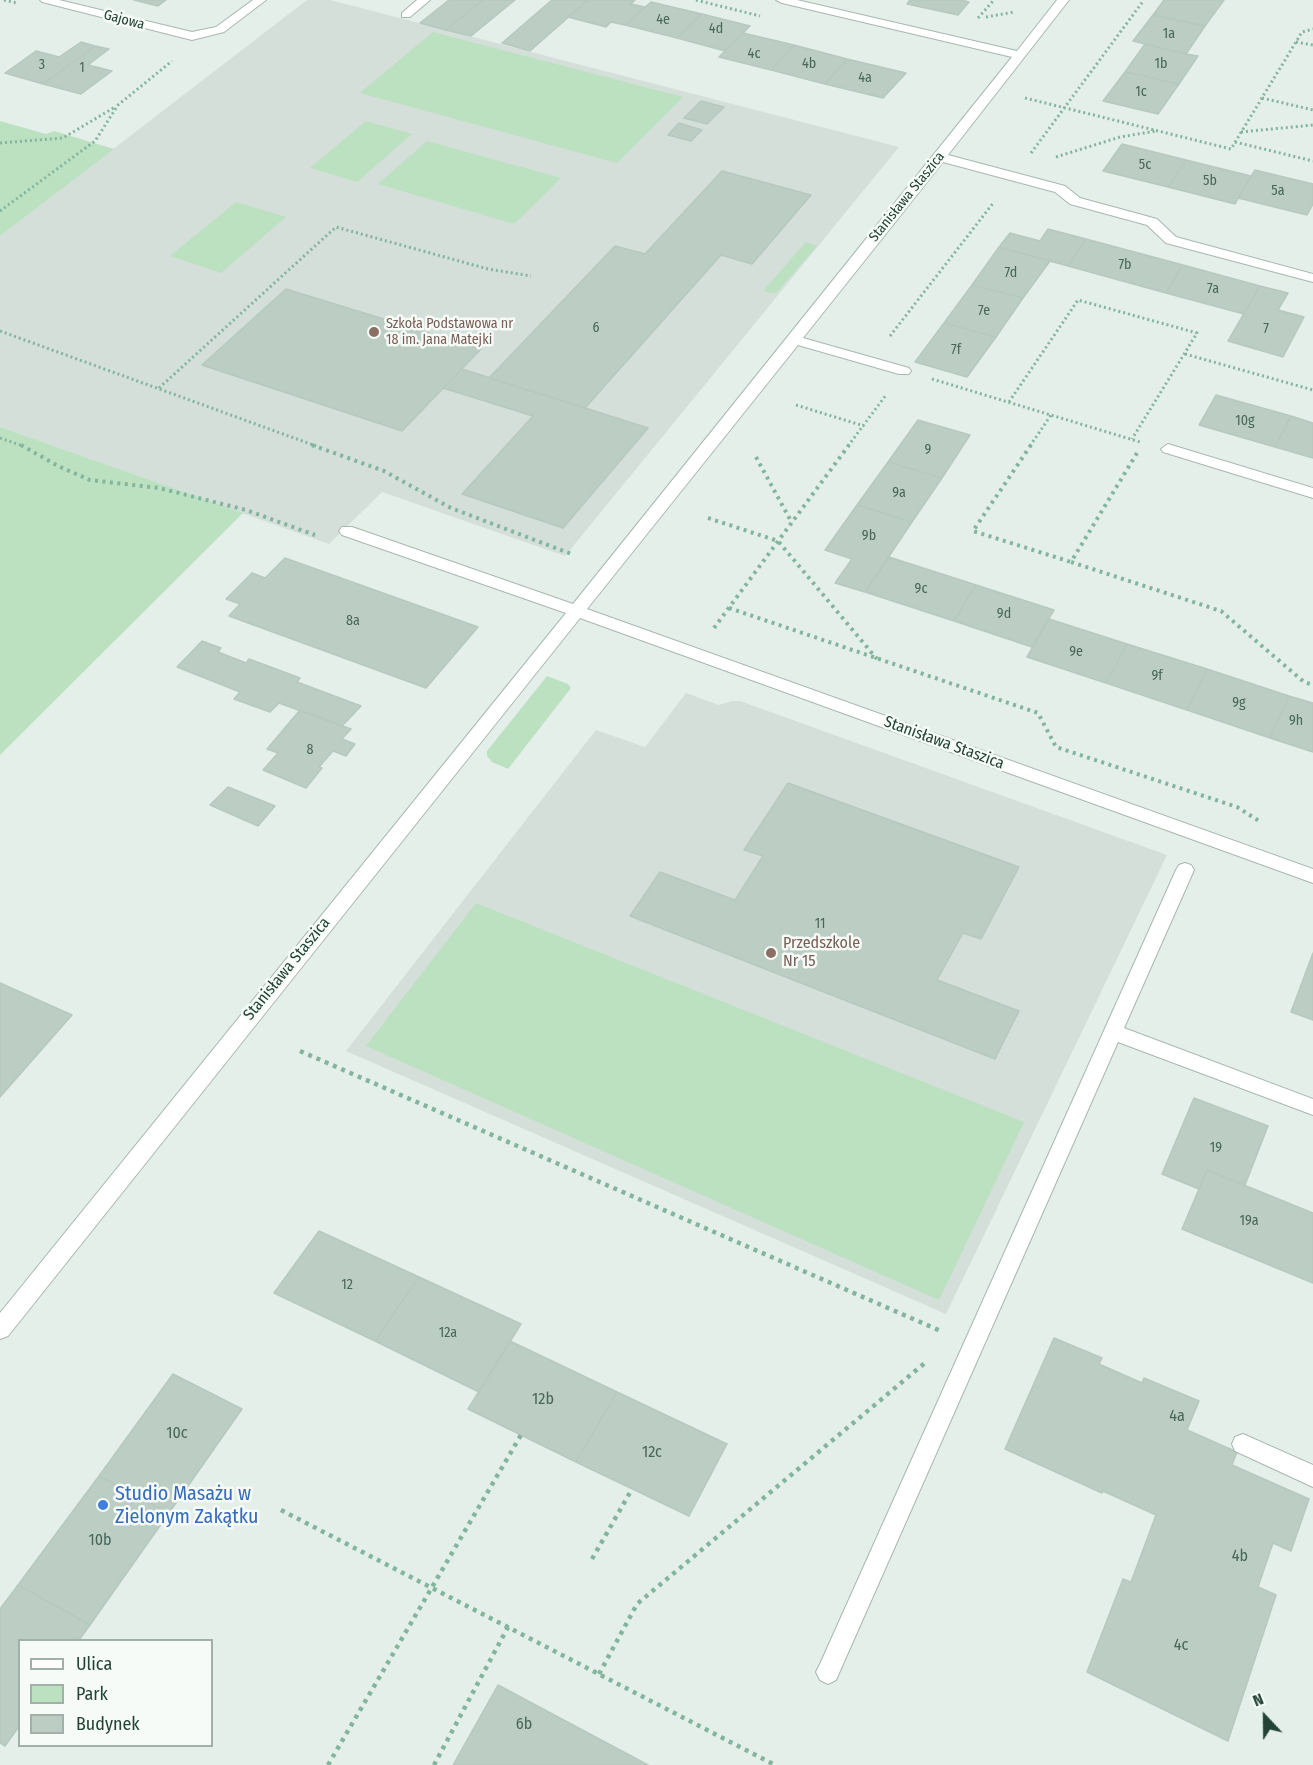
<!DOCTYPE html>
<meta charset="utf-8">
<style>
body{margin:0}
#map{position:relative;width:1313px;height:1765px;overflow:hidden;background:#e5efe9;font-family:"Fira Sans Condensed",sans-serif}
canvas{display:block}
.legend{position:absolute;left:18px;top:1639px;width:195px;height:108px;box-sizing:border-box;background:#f6fbf8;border:2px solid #a1b1aa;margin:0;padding:8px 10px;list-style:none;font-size:18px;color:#224335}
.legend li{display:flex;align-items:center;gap:12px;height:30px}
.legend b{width:30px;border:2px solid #a1b1aa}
.north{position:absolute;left:1235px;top:1687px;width:60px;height:60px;-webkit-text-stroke:4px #f6fbf8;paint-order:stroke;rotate:338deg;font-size:16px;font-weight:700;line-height:24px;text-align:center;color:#224335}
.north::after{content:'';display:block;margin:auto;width:21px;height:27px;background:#224335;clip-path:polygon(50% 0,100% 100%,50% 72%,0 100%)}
</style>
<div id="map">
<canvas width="1313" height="1765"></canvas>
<ul class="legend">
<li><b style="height:8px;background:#fff"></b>Ulica</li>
<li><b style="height:16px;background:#bce1c1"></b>Park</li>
<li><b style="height:16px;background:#bccdc4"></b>Budynek</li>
</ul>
<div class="north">N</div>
</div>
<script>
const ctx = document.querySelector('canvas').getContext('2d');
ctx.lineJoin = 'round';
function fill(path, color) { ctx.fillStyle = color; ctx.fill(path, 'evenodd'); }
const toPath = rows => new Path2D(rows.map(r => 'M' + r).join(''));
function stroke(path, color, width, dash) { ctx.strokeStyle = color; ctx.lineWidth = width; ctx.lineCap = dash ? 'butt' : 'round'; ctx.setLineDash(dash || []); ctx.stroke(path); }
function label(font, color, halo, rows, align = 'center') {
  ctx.font = font + ' "Fira Sans Condensed",sans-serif'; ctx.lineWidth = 5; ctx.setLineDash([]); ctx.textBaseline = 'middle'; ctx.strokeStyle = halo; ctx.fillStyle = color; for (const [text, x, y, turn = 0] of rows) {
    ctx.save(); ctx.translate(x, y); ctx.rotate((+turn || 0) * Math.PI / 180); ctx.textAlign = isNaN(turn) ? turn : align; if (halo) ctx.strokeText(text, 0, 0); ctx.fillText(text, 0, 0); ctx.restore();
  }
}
const built = toPath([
 [307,0,330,0,899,147,565,556,382,492,329,544,0,427,0,236],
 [686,693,719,705,732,701,740,701,1167,855,946,1314,346,1051,596,730,645,747]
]);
const green = toPath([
 [433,32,683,97,617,163,360,93],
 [0,121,46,134,54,131,114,149,0,236],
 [366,121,412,134,357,182,310,168],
 [427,141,561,178,514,224,378,184],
 [236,202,286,217,221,273,170,256],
 [806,242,817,246,776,293,766,292,764,290],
 [0,427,243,513,0,755],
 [547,676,568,684,571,688,508,769,492,762,487,756,487,751],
 [476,903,1024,1122,939,1300,366,1046]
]);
const building = toPath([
 [134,0,166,0,158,6,134,0],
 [449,0,483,0,446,30,420,23,449,0],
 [483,0,515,0,471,36,446,30,483,0],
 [552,0,588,0,530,51,502,43,552,0],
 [588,0,635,0,631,4,645,7,625,25,611,22,606,27,568,17,588,0],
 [910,0,962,0,969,2,958,15,907,4,910,0],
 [1164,0,1224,0,1205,26,1153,15,1164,0],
 [651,2,702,14,677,38,625,25,651,2],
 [702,14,750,26,725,51,677,38,702,14],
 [1153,15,1205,26,1186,54,1133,41,1153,15],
 [743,33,794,45,771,70,719,57,743,33],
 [81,42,95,46,43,84,5,73,36,51,59,57,81,42],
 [1145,44,1186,54,1198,56,1179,84,1125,72,1145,44],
 [794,45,847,59,825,84,771,70,794,45],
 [95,46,109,49,88,65,112,71,81,94,43,84,95,46],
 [847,59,906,73,883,98,825,84,847,59],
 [1125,72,1179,84,1158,114,1103,101,1125,72],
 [701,101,724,107,707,124,684,118,701,101],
 [679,123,702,130,691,141,668,135,679,123],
 [1122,144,1186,160,1168,187,1103,171,1122,144],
 [1186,160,1251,176,1235,204,1168,187,1186,160],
 [1255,170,1313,184,1313,204,1307,215,1238,198,1255,170],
 [722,171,811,195,752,264,721,255,585,408,489,378,615,246,645,254,722,171],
 [1048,229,1086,239,1068,266,999,247,1010,233,1040,241,1048,229],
 [1086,239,1183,265,1166,293,1068,266,1086,239],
 [999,247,1050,261,1023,298,972,285,999,247],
 [1183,265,1260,286,1244,314,1166,293,1183,265],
 [972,285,1023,298,996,337,944,323,972,285],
 [1260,286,1288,293,1278,310,1304,317,1283,357,1228,341,1260,286],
 [286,289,481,349,402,431,202,365,286,289],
 [944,323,996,337,967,377,915,362,944,323],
 [462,369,585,408,648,428,563,528,462,494,533,416,443,388,462,369],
 [1216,395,1291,416,1275,447,1199,425,1216,395],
 [1291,416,1313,423,1313,458,1275,447,1291,416],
 [918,420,970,435,942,478,888,462,918,420],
 [888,462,942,478,912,522,857,505,888,462],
 [857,505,912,522,865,592,835,583,852,559,825,550,857,505],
 [889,557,976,585,954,621,865,592,889,557],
 [285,558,478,627,426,688,229,616,240,604,226,599,252,573,265,578,285,558],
 [976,585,1054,610,1032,647,954,621,976,585],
 [1049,619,1127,644,1106,683,1027,657,1049,619],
 [202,641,221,648,218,652,246,663,249,659,300,678,297,682,361,706,342,726,279,703,270,712,234,699,240,692,177,667,202,641],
 [1127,644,1207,669,1187,710,1106,683,1127,644],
 [1207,669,1289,696,1270,738,1187,710,1207,669],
 [1289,696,1313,703,1313,752,1270,738,1289,696],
 [300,710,351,729,342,739,355,744,346,756,333,751,319,767,322,768,306,788,263,770,278,753,267,749,300,710],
 [788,783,1019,867,981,939,963,933,937,980,1019,1011,995,1059,630,916,660,872,735,900,763,856,744,850,788,783],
 [228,787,275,806,258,826,210,805,228,787],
 [1313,953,1313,1020,1291,1012,1313,953],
 [0,983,72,1015,0,1097,0,983],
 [1194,1098,1268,1126,1245,1185,1207,1170,1199,1189,1162,1174,1194,1098],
 [1207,1170,1313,1213,1313,1283,1182,1229,1207,1170],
 [319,1231,419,1277,375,1341,274,1293,319,1231],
 [419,1277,521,1324,479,1392,375,1341,419,1277],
 [1054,1338,1102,1358,1099,1364,1142,1383,1144,1378,1199,1401,1187,1430,1237,1452,1232,1465,1309,1499,1291,1551,1273,1543,1258,1587,1276,1595,1228,1741,1087,1672,1123,1579,1131,1582,1156,1515,1103,1491,1102,1493,1005,1449,1054,1338],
 [510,1341,617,1392,576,1462,468,1409,510,1341],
 [173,1374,242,1409,169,1513,99,1476,173,1374],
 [617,1392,727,1444,689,1516,576,1462,617,1392],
 [99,1476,169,1513,90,1625,18,1585,99,1476],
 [18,1585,90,1625,79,1640,20,1640,20,1725,5,1746,0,1743,0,1609,18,1585],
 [498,1685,648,1765,453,1765,498,1685]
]);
const pathFar2 = toPath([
 [4,0,17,3],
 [696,0,760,16],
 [986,17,1014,12],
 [978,18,994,0],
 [1296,42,1313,45],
 [1025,98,1231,149,1302,32,1313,29],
 [1262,98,1313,110],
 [1241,132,1313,125],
 [1235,142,1313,161],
 [0,143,63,138,115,107],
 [1031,153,1144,0],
 [1056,157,1120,137,1156,131],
 [0,211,95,141,118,105,172,61],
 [0,331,316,446],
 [890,336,994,202],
 [1185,354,1313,390],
 [932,379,1140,442],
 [159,388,336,227,488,269,531,276],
 [1009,402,1078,300,1197,333,1132,439],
 [796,405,864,426],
 [0,438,23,446],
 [848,446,886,395],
 [1030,446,1051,415]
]);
const pathFar1 = toPath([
 [21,445,58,466,90,480,159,488,246,510,315,535],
 [312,445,384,471,451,508,574,555],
 [1031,445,973,531,1071,562],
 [1137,453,1071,562,1221,611,1304,682,1313,685],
 [756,457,792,523],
 [708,518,778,541,877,659],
 [729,608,1038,713,1056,747,1237,807,1259,821],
 [714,628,849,445]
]);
const path = toPath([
 [300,1051,943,1332],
 [281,1510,775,1765],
 [592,1559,632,1489],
 [599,1674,637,1604,926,1362],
 [328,1765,521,1435],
 [434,1765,508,1627]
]);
const minor = toPath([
 [40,0,59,0,192,32,216,27,253,0,266,0,224,32,192,40,42,2,40,0],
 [417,0,430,0,410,17,402,17,402,13,417,0],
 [776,0,797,0,1017,51,1057,0,1069,0,948,155,1065,186,1080,198,1157,219,1176,237,1313,274,1313,282,1166,243,1147,225,1070,204,1055,192,943,162,803,338,909,368,911,371,909,374,899,374,798,345,587,609,1313,869,1313,883,580,618,8,1336,0,1339,0,1313,566,613,342,535,339,531,342,527,352,527,573,604,1012,57,782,3,776,0],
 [1168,444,1313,488,1313,498,1163,452,1161,449,1168,444],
 [1185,863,1191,865,1194,870,1124,1028,1313,1099,1313,1115,1118,1042,836,1680,828,1684,820,1680,816,1672,820,1664,1176,870,1179,865,1185,863],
 [1243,1434,1313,1465,1313,1487,1235,1451,1232,1444,1235,1437,1243,1434]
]);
const markers = [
 [374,332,6,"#8d6e63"],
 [771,953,6,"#8d6e63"],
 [103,1505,6,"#3f7fe0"]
];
const farStreetnames = [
 ["Gajowa",124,20,15],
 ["Stanisława Staszica",907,197,-51]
];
const numberNames = [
 ["4e",663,20],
 ["4d",716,29],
 ["1a",1169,34],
 ["4c",754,54],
 ["4b",809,64],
 ["1b",1161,64],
 ["3",42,65],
 ["1",82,68],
 ["4a",865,78],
 ["1c",1141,92],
 ["5c",1145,165],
 ["5b",1210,181],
 ["5a",1278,191],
 ["7b",1125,265],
 ["7d",1011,273],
 ["7a",1213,289],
 ["7e",984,311],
 ["6",596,328],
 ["7",1266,329],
 ["7f",956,350],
 ["10g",1245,421],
 ["9",928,450],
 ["9a",899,493],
 ["9b",869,536],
 ["9c",921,589],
 ["9d",1004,614],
 ["8a",353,621],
 ["9e",1076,652],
 ["9f",1157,676],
 ["9g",1239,703],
 ["9h",1296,721],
 ["8",310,750],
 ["11",820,924],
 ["19",1216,1148],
 ["19a",1249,1221],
 ["12",347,1285],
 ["12a",448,1333]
];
const farEducationnames = [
 ["Szkoła Podstawowa nr",386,324],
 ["18 im. Jana Matejki",386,340]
];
const streetNames = [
 ["Stanisława Staszica",944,743,20],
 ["Stanisława Staszica",287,969,-51]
];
const educationNames = [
 ["Przedszkole",783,944],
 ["Nr 15",783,962]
];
const nearNumbernames = [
 ["12b",543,1400],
 ["4a",1177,1417],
 ["10c",177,1434],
 ["12c",652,1453],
 ["10b",100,1541],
 ["4b",1240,1557],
 ["4c",1181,1646],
 ["6b",524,1725]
];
const nearShopnames = [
 ["Studio Masażu w",115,1494],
 ["Zielonym Zakątku",115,1517]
];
fill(built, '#d3dfd8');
fill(green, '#bce1c1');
fill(building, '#bccdc4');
stroke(building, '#b6c9bf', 1.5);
stroke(minor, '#a7b8af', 2);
stroke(pathFar2, '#83b59e', 3, [2, 3]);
stroke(pathFar1, '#83b59e', 4, [3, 4.5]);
stroke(path, '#83b59e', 4.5, [4, 5]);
fill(minor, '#fff');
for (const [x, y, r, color] of markers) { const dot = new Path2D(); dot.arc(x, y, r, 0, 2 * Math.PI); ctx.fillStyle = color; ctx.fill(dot); stroke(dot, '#f6fbf8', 2); }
label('14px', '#224335', '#f6fbf8', farStreetnames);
label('14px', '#486659', null, numberNames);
label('14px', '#785e54', '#f6fbf8', farEducationnames, 'left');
label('16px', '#224335', '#f6fbf8', streetNames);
label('16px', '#785e54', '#f6fbf8', educationNames, 'left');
label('16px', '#486659', null, nearNumbernames);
label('20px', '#366cbe', '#f6fbf8', nearShopnames, 'left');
</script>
